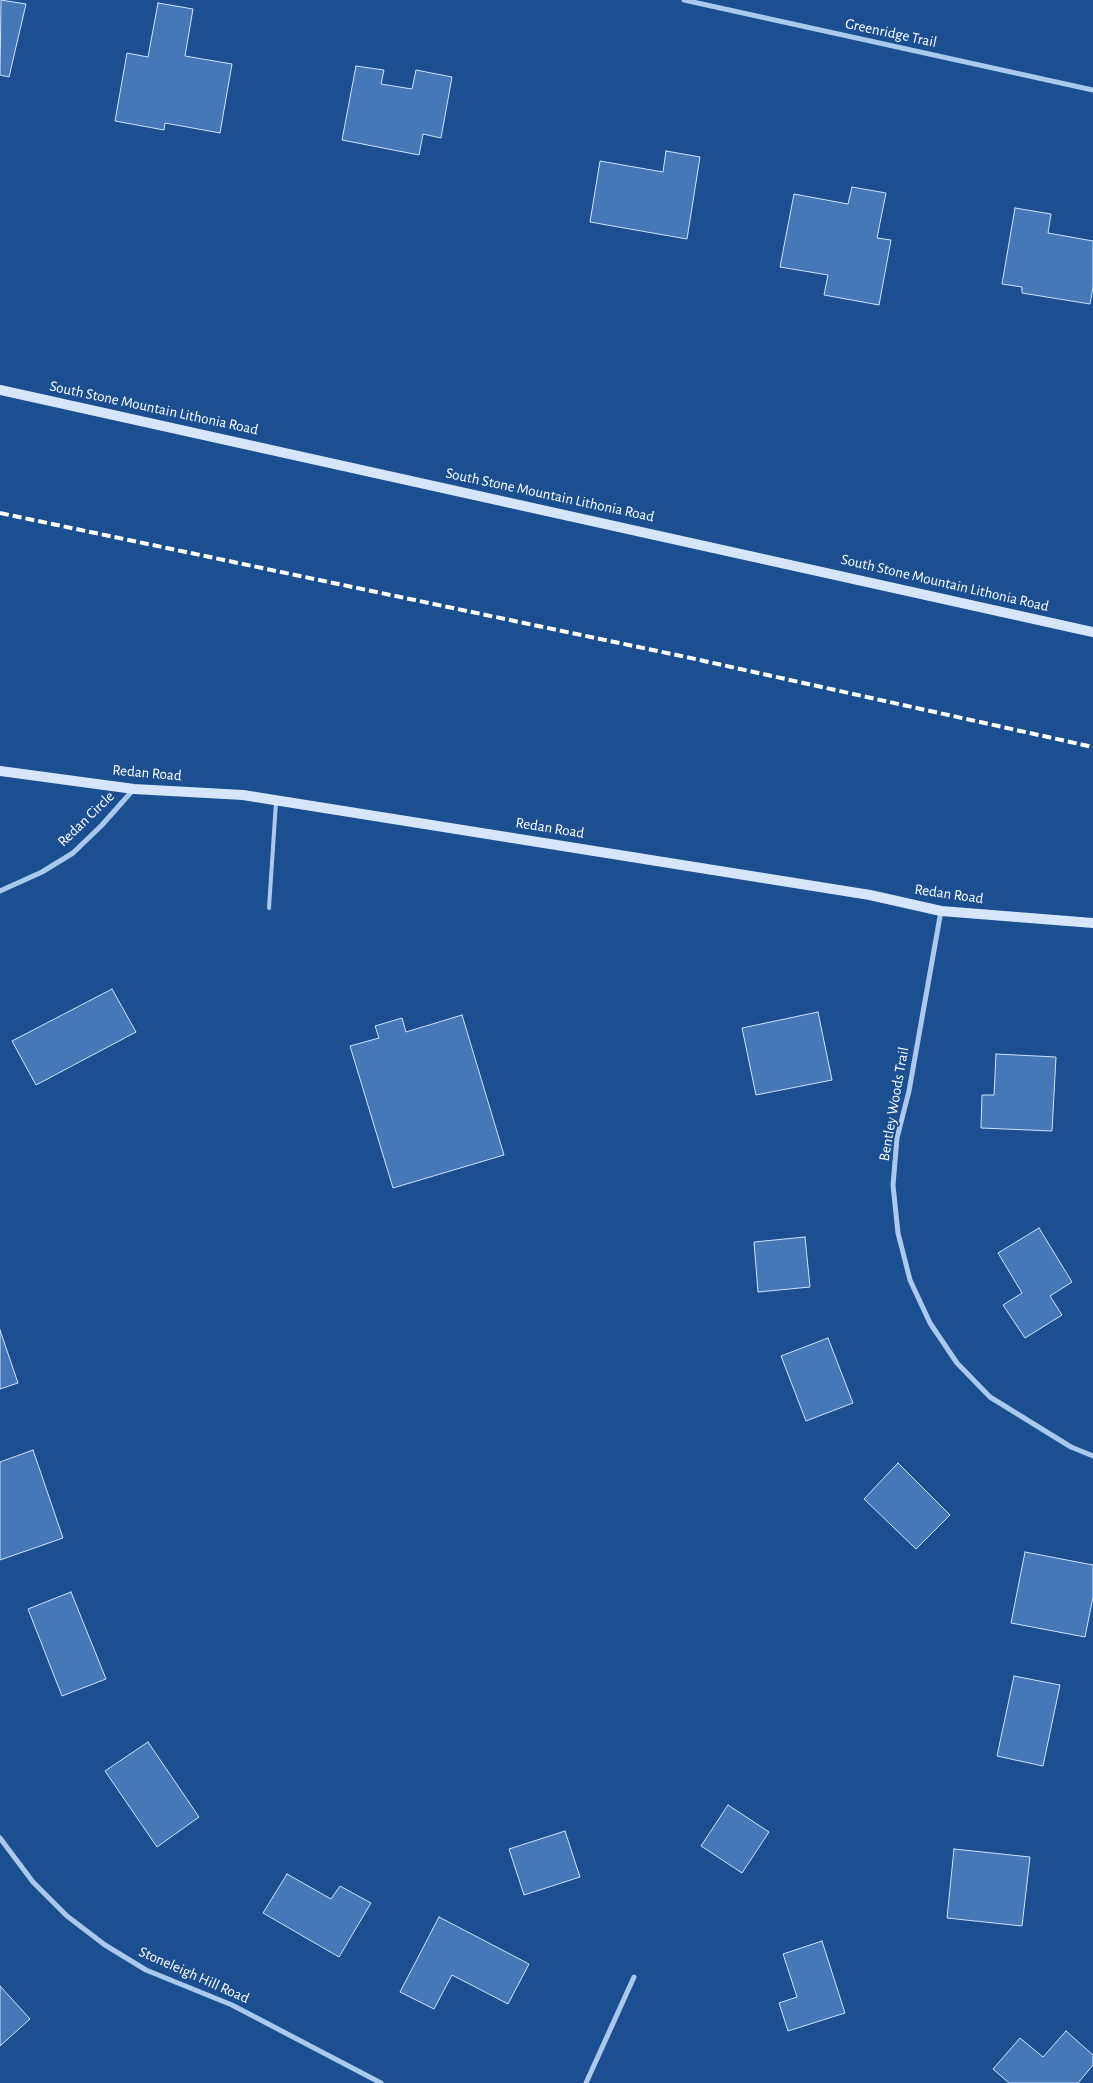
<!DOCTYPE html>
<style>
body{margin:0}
canvas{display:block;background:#1b4f8f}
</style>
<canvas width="1093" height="2083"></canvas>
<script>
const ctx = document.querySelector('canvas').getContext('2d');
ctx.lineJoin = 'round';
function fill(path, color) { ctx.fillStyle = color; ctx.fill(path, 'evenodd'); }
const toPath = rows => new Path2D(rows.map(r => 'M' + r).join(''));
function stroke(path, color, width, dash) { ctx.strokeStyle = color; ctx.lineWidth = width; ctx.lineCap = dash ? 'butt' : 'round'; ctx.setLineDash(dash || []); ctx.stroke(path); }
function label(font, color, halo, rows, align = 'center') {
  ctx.font = font + ' "Alegreya Sans",sans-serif'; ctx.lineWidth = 4; ctx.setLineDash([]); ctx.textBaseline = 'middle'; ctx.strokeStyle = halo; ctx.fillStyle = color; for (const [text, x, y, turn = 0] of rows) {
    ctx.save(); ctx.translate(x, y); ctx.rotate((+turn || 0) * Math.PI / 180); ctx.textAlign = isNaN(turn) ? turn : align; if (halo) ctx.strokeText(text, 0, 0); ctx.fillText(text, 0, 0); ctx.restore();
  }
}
const building = toPath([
 [1,0,26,4,9,77,0,75,1,0],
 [158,3,193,9,185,56,232,64,220,133,165,123,164,130,115,121,127,53,148,57,158,3],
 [356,66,384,70,381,84,412,89,416,70,452,77,441,138,423,134,419,155,342,140,356,66],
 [666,151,700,157,687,239,590,222,600,161,663,172,666,151],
 [852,187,886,193,877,238,891,240,879,305,824,295,828,275,780,267,794,194,848,204,852,187],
 [1015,208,1051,214,1048,233,1093,241,1093,287,1090,304,1022,293,1022,287,1002,284,1015,208],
 [112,989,136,1032,36,1085,12,1041,112,989],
 [818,1012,832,1080,756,1095,742,1028,818,1012],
 [462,1015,504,1155,393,1188,350,1046,379,1038,375,1026,402,1018,406,1032,462,1015],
 [996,1054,1056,1057,1052,1131,981,1128,982,1095,994,1095,996,1054],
 [1039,1228,1072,1282,1050,1296,1062,1315,1025,1338,1003,1305,1022,1293,998,1253,1039,1228],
 [805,1237,810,1287,758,1292,754,1242,805,1237],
 [0,1330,18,1383,0,1389,0,1330],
 [828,1338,853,1403,806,1421,781,1356,828,1338],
 [33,1450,63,1538,0,1560,0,1462,33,1450],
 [898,1463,950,1515,916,1549,864,1499,898,1463],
 [1025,1552,1093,1565,1093,1597,1085,1637,1011,1623,1025,1552],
 [71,1592,106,1679,62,1696,28,1609,71,1592],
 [1014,1676,1060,1685,1043,1766,997,1756,1014,1676],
 [148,1742,199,1817,157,1847,105,1771,148,1742],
 [728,1805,769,1832,742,1873,701,1846,728,1805],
 [565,1831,580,1877,524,1895,509,1849,565,1831],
 [954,1849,1030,1857,1022,1926,947,1918,954,1849],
 [287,1874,331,1899,340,1886,371,1903,339,1957,263,1913,287,1874],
 [439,1917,529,1964,508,2004,452,1975,434,2009,400,1992,439,1917],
 [822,1941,845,2013,788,2031,779,2003,797,1997,783,1954,822,1941],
 [0,1986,30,2019,0,2046,0,1986],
 [1066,2031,1093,2055,1093,2065,1078,2083,1009,2083,993,2069,1020,2038,1043,2057,1066,2031]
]);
const lane = toPath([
 [269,908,276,802]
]);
const street = toPath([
 [684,0,1093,90],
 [0,891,42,872,73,853,102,825,133,790],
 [941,911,909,1091,897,1138,893,1185,898,1233,910,1280,930,1323,957,1363,990,1397,1071,1447,1093,1456],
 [0,1838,33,1882,67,1916,105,1945,146,1970,232,2005,381,2083],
 [586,2083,634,1977]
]);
const secondary = toPath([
 [0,390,1093,632],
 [0,771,134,789,243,795,870,895,941,911,1093,923]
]);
const rail = toPath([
 [0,513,686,657,1093,747]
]);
const streetNames = [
 ["Greenridge Trail",891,33,12],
 ["South Stone Mountain Lithonia Road",154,408,12],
 ["South Stone Mountain Lithonia Road",550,495,12],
 ["South Stone Mountain Lithonia Road",945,583,13],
 ["Redan Road",147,773,5],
 ["Redan Circle",86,819,-44],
 ["Redan Road",550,828,9],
 ["Redan Road",949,894,8],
 ["Bentley Woods Trail",894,1104,-80],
 ["Stoneleigh Hill Road",194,1975,24]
];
fill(building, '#4478b7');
stroke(building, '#cfe3fa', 1);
stroke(lane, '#a9c9ee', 4);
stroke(street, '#a9c9ee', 5);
stroke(secondary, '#d6e6fa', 10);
stroke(rail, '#fff', 4, [9, 4]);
label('15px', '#fff', '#1b4f8f', streetNames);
</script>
